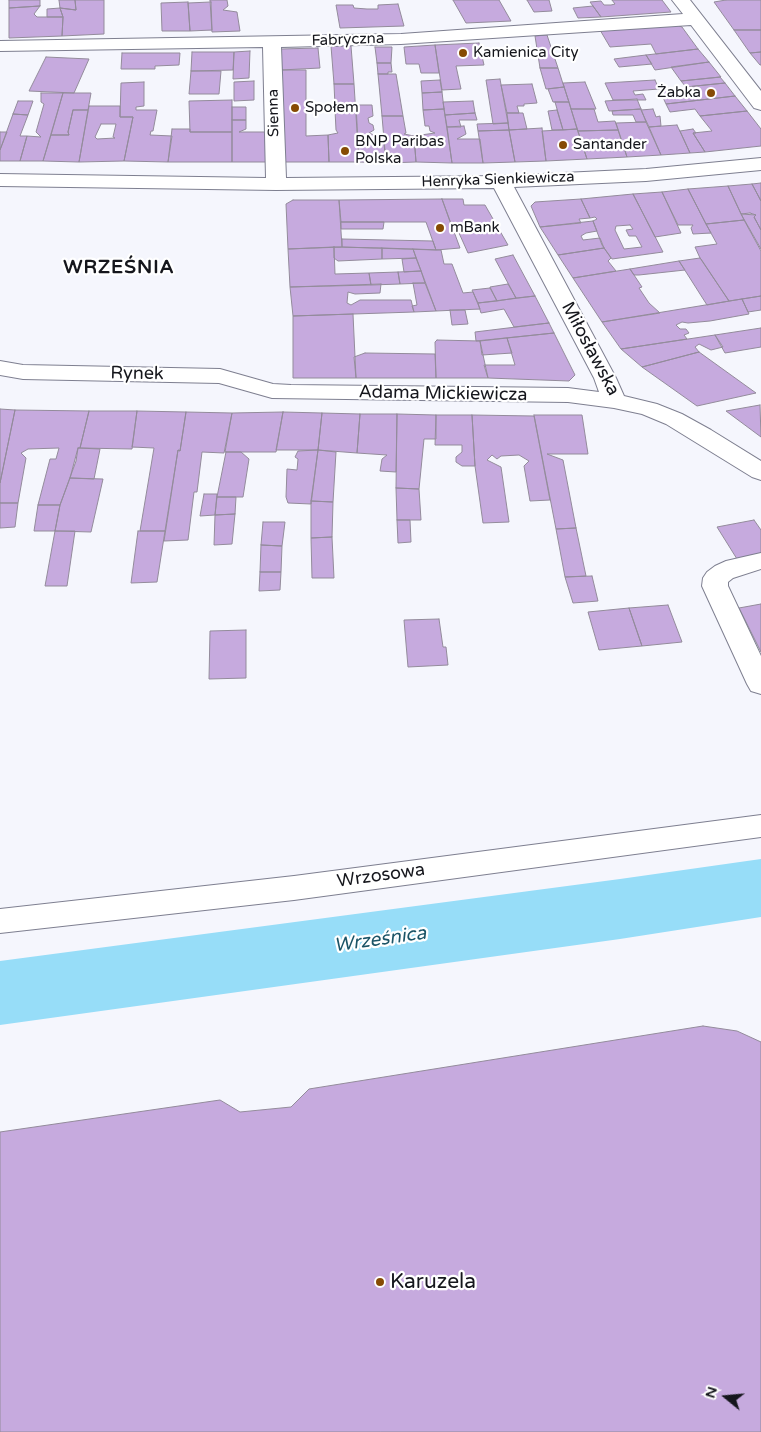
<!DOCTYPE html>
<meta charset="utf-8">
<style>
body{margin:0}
#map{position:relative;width:761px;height:1432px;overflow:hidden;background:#f5f6fd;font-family:"Varela Round",sans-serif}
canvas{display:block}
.north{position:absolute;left:701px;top:1372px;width:50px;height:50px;-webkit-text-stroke:4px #fff;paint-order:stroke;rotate:287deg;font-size:14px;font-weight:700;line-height:20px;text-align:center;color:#15161c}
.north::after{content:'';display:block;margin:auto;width:18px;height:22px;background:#15161c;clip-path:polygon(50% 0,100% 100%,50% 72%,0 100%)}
</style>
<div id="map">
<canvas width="761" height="1432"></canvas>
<div class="north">N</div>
</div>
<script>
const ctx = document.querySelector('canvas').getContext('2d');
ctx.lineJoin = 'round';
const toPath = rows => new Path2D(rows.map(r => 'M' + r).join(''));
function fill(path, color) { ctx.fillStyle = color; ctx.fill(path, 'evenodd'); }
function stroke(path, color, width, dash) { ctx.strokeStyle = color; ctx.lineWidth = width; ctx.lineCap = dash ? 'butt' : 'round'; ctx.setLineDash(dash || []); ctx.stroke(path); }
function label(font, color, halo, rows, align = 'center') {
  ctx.font = font + ' "Varela Round",sans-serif'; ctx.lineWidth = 4.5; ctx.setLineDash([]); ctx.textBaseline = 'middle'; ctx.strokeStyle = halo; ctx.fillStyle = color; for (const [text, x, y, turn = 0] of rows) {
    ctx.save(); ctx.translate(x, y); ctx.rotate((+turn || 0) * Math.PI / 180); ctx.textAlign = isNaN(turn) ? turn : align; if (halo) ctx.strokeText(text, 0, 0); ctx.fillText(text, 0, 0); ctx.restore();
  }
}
const river = toPath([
 [761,859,761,917,620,939,0,1025,0,961,620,879,761,859]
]);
const building = toPath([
 [9,0,40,0,40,6,9,8,9,0],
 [59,0,75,0,76,10,60,8,59,0],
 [75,0,104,0,104,34,62,36,63,17,60,8,76,10,75,0],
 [210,0,227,0,228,6,223,10,237,12,240,31,212,32,210,0],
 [453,0,499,0,511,21,466,23,453,0],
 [527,0,549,0,552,11,534,12,527,0],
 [612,0,662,0,671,12,601,17,590,2,601,1,604,5,611,5,615,4,612,0],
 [726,0,761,0,761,30,734,30,714,2,726,0],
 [188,2,190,31,162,31,161,3,188,2],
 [211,2,212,30,190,31,188,3,211,2],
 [398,4,404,26,340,28,336,5,353,5,354,8,367,9,378,9,378,5,398,4],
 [40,6,34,14,37,17,63,17,62,36,9,38,9,8,40,6],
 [593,6,601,17,578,18,573,8,593,6],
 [60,8,63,17,47,17,47,9,60,8],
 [675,24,682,27,698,49,656,54,651,44,610,47,600,30,675,24],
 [734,30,761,30,761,52,750,53,734,30],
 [547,35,558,68,540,68,535,36,547,35],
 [479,43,484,65,456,66,461,89,442,90,435,45,479,43],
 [435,45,439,73,421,73,419,64,406,64,404,47,435,45],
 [331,46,351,46,354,84,334,84,331,46],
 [375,47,392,47,391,63,377,63,375,47],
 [318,48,320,68,281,70,281,49,318,48],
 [698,49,709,62,655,70,646,55,698,49],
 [250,51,249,78,233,79,234,52,250,51],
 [192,52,234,52,233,70,191,71,192,52],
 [761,52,761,65,760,65,750,53,761,52],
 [122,53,180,53,179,65,155,66,155,69,121,69,122,53],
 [646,55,652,64,619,67,614,59,646,55],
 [46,57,89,59,74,93,29,91,46,57],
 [709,62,721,77,681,81,671,67,709,62],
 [377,63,391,63,392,72,388,72,388,74,378,74,377,63],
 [540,68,558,68,564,87,546,89,540,68],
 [281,70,306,70,306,136,328,135,329,162,281,162,281,70],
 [191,71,221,71,219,94,189,94,191,71],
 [378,74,396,74,403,116,382,116,378,74],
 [720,77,725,83,686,87,681,81,720,77],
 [500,79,508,123,493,124,486,80,500,79],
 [440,80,442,92,422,93,421,81,440,80],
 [655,80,659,89,633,91,635,95,643,94,646,100,613,100,605,83,655,80],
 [254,81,254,100,234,101,234,82,254,81],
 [144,82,144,106,136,107,136,110,157,110,153,131,151,131,150,135,172,136,168,162,124,161,133,117,120,117,121,83,144,82],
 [585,82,596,109,571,109,563,83,585,82],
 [725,83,735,96,666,104,659,89,670,88,673,95,687,95,689,92,686,87,725,83],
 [334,84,354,84,359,162,329,162,328,135,338,133,336,130,335,110,332,110,332,106,335,106,334,84],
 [532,84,537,103,524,104,524,106,517,106,519,113,507,113,501,85,532,84],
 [564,87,569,102,553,102,548,89,564,87],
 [442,92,444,109,423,110,422,93,442,92],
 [41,93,63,93,43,161,20,161,27,136,41,137,36,132,44,104,41,102,41,93],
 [63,93,91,93,88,110,73,110,68,132,69,135,51,135,63,93],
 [735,96,747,111,700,116,695,109,670,112,666,104,735,96],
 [637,99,641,109,609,111,605,101,637,99],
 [232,100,232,132,190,132,189,101,232,100],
 [18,101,33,101,28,115,13,114,18,101],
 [473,101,475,113,445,115,443,102,473,101],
 [555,102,569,102,577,129,563,130,555,102],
 [356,105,372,105,373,116,368,118,369,123,373,125,374,130,369,133,374,135,383,134,386,163,359,162,356,105],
 [89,106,120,106,120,117,133,117,124,161,79,162,89,106],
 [101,124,116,124,113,137,115,138,97,139,95,137,101,124],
 [232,107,246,107,246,120,232,120,232,107],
 [444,109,452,163,416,162,414,136,435,133,430,131,429,126,425,126,423,110,444,109],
 [571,109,594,109,598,122,615,121,618,130,578,131,571,109],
 [641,109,646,122,636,122,633,115,613,115,612,111,641,109],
 [653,109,656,117,660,116,661,126,649,127,641,110,653,109],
 [73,110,88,110,79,162,43,161,51,135,69,135,68,132,73,110],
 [557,110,563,130,552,130,548,111,557,110],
 [747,111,761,129,761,146,705,152,693,133,712,131,700,116,747,111],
 [475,113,477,120,459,120,461,127,447,127,445,115,475,113],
 [507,113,523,113,527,129,509,130,507,113],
 [13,114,28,115,20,136,27,136,20,161,0,161,0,150,13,114],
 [382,116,403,116,406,133,404,134,414,136,416,162,386,163,382,116],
 [232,120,246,120,246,129,239,132,266,132,267,162,232,162,232,120],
 [646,122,661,155,627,157,616,123,646,122],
 [508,123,509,130,478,131,477,124,508,123],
 [677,125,690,153,661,155,649,127,677,125],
 [464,126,466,134,457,139,480,139,483,163,452,163,447,127,464,126],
 [542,128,546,161,515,162,509,130,542,128],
 [172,129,190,129,190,132,232,132,232,162,168,162,172,129],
 [577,129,587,159,546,161,542,131,577,129],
 [693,129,696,133,693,133,705,152,690,153,680,131,693,129],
 [509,130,515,162,483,163,478,131,509,130],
 [618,130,627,157,587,159,578,131,618,130],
 [0,132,7,132,0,150,0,132],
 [761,183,761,201,752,184,761,183],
 [752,184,761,201,761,230,754,217,756,215,741,214,728,186,752,184],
 [728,186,744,220,706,224,688,189,728,186],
 [688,189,706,224,711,233,693,234,691,228,693,225,678,225,662,192,688,189],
 [662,192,681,233,655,237,633,194,662,192],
 [633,194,663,252,612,259,602,245,593,221,597,219,595,217,590,218,581,199,633,194],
 [630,225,633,229,626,230,629,236,636,236,642,247,624,249,615,230,616,226,630,225],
 [442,199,460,248,436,250,426,222,341,222,339,200,442,199],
 [442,199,463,199,464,205,485,205,508,245,468,253,459,233,454,233,442,199],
 [581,199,590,218,579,219,581,223,540,227,531,206,535,202,581,199],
 [293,200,339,200,342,247,288,249,286,204,293,200],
 [750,213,756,215,754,217,761,230,761,249,741,214,750,213],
 [744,220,761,251,761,296,729,301,700,258,695,247,717,244,706,224,744,220],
 [593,221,597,231,586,233,581,236,583,240,600,238,604,248,558,255,540,227,593,221],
 [341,222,384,222,383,229,341,229,341,222],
 [342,239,433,241,436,250,342,247,342,239],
 [334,247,382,248,382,259,338,261,334,258,334,247],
 [334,247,335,274,369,273,371,285,290,287,288,249,334,247],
 [382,248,413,249,416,258,382,259,382,248],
 [604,248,611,258,608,261,616,271,573,278,558,255,604,248],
 [413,249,441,250,444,264,452,264,463,293,473,292,480,309,436,311,413,249],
 [513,255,535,296,516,298,495,259,513,255],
 [416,258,421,271,404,272,402,259,416,258],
 [700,258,701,259,729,301,707,305,679,261,700,258],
 [679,261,685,270,639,275,634,275,630,269,679,261],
 [630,269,642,287,639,288,649,303,660,313,602,322,573,278,630,269],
 [421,271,425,283,400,284,398,272,421,271],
 [398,272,400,284,371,285,369,273,398,272],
 [413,283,425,283,436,311,414,312,412,306,417,305,413,283],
 [381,284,380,293,355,294,348,292,347,303,351,305,360,300,411,300,414,312,293,316,290,287,381,284],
 [508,284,516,298,497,301,490,287,508,284],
 [490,288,497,301,478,303,472,290,490,288],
 [535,296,549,323,514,327,504,309,481,313,478,303,535,296],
 [761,296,761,310,748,312,742,299,761,296],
 [742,299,749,314,710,321,688,323,682,322,676,325,680,329,686,329,689,333,684,335,687,339,621,349,602,322,742,299],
 [450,310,465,310,468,324,452,325,450,310],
 [353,314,356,378,293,378,293,316,353,314],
 [549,323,554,333,476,341,475,332,549,323],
 [761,328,761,347,725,353,715,335,761,328],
 [554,333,575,375,569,381,488,378,484,365,515,365,507,338,554,333],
 [715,335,723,347,711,350,699,344,695,347,699,352,642,367,621,349,715,335],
 [507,338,512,353,482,355,480,341,507,338],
 [437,340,480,341,488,378,436,378,435,342,437,340],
 [699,352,756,393,697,406,642,367,699,352],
 [365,353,435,354,436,378,356,378,354,357,365,353],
 [760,405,761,437,726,411,760,405],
 [0,409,15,410,0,483,0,409],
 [15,410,89,411,80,448,78,448,76,461,60,505,38,505,50,459,56,459,59,448,28,449,21,453,26,458,18,503,0,503,0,483,15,410],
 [89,411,137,411,132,449,80,448,89,411],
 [137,411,186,412,180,451,178,450,165,531,140,531,154,448,132,447,137,411],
 [186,412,232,413,224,453,202,452,197,492,194,492,188,540,164,541,178,450,180,451,186,412],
 [283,412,322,413,318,450,276,450,283,412],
 [283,412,276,452,225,452,232,413,283,412],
 [322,413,360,414,357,453,318,450,322,413],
 [360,414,397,414,396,472,380,471,382,459,387,455,357,453,360,414],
 [397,414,436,415,436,439,424,439,419,489,396,488,397,414],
 [436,415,472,415,475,466,462,466,456,462,456,457,462,452,462,445,435,445,436,415],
 [472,415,534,416,550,500,530,501,524,466,529,461,519,455,501,456,497,459,492,455,487,460,501,467,509,522,483,523,475,466,472,415],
 [534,415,582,415,588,454,547,454,563,460,576,528,556,529,534,415],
 [78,448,100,449,94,479,70,478,78,448],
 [318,450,311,504,288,503,286,497,287,469,297,470,298,459,295,457,298,451,318,450],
 [318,450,336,452,333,502,311,501,318,450],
 [226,452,241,452,249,459,243,497,217,497,226,452],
 [70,478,103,479,91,532,55,531,60,505,70,478],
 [396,488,419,489,421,520,397,520,396,488],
 [204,494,217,494,215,515,200,516,204,494],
 [217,497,236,497,235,514,215,515,217,497],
 [311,501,333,502,332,537,311,538,311,501],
 [0,503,18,503,15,527,0,528,0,503],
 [38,505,60,505,55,531,34,531,38,505],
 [235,514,232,544,214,545,215,515,235,514],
 [397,520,410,520,411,542,398,543,397,520],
 [754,520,761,530,761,554,737,559,717,527,754,520],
 [263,522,285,522,282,546,261,545,263,522],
 [576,528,586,576,565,577,556,529,576,528],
 [55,531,75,531,67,586,45,586,55,531],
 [138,531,165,531,157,582,131,583,138,531],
 [332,537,334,578,312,578,311,538,332,537],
 [261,545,282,546,281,572,260,572,261,545],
 [260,572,281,572,280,590,259,591,260,572],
 [592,576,598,601,573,603,565,577,592,576],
 [761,604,761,652,739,608,761,604],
 [668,605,682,642,642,646,629,608,668,605],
 [629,608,642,646,599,650,588,612,629,608],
 [439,619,443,647,446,647,448,665,408,667,404,620,439,619],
 [246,630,246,678,209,679,210,631,246,630],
 [703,1026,737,1031,761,1042,761,1432,0,1432,0,1132,220,1100,240,1112,291,1107,309,1089,703,1026]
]);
const minor = toPath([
 [672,0,690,0,761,91,761,110,754,108,691,25,401,44,281,47,286,178,501,176,646,169,761,158,761,170,646,181,514,187,616,378,624,396,657,404,682,414,711,430,761,461,761,480,752,477,666,424,642,414,614,408,568,402,272,398,219,383,23,379,0,375,0,361,23,365,220,369,273,384,291,385,568,388,599,392,594,378,494,188,276,190,0,186,0,174,266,178,263,47,0,51,0,41,401,34,683,14,672,0],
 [761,553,761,569,733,578,728,582,728,586,761,656,761,694,751,691,747,684,702,586,703,578,707,572,715,566,726,561,761,553],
 [761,815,761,837,294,900,0,933,0,909,294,876,761,815]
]);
const markers = [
 [463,53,5,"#864b04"],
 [711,93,5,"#864b04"],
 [295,108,5,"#864b04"],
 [563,145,5,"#864b04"],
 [345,151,5,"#864b04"],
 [440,228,5,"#864b04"],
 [380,1282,5,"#864b04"]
];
const farStreetnames = [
 ["Fabryczna",348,40,-2],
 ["Sienna",274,113,-91],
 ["Henryka Sienkiewicza",498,180,-2]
];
const farPoinames = [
 ["Kamienica City",473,53],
 ["Żabka",701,93,"right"],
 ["Społem",305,108],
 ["BNP Paribas",355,142],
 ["Polska",355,159],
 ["Santander",573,145],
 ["mBank",450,228]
];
const streetNames = [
 ["Miłosławska",590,349,62],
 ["Rynek",137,374,1],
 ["Adama Mickiewicza",443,394,1],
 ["Wrzosowa",381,876,-8]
];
const farDistrictnames = [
 ["WRZEŚNIA",119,268]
];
const waterNames = [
 ["Wrześnica",380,940,-8]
];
const nearPoinames = [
 ["Karuzela",390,1282]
];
fill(river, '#97ddf8');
fill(building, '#c6aade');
stroke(building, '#938b9b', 1);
stroke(minor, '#7e7f90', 2);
fill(minor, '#fff');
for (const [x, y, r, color] of markers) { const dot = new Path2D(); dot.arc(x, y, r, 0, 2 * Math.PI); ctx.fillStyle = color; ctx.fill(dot); stroke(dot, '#fff', 2); }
label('15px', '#15161c', '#fff', farStreetnames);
label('15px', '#15161c', '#fff', farPoinames, 'left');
label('18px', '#15161c', '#fff', streetNames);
ctx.letterSpacing = '1px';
label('bold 19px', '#15161c', '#fff', farDistrictnames);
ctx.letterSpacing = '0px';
label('italic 19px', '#1b5467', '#fff', waterNames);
label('21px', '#15161c', '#fff', nearPoinames, 'left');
</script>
